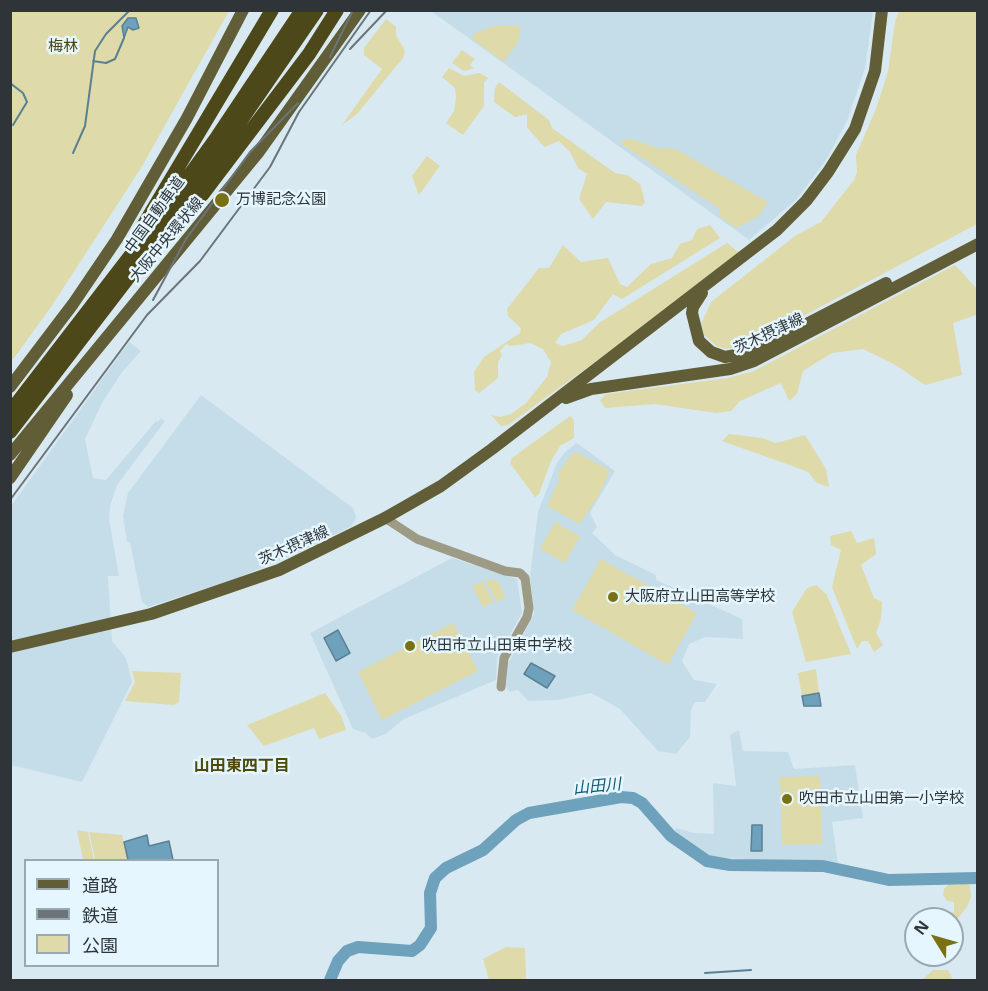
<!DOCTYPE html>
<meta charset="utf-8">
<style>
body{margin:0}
#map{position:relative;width:988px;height:991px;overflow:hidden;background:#d8e9f1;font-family:"Noto Sans","Noto Sans JP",sans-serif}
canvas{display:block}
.frame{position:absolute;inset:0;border:12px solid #2e3437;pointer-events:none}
.legend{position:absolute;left:24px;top:859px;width:195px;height:108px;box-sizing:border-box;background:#e5f6ff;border:2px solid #9ca8af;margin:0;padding:8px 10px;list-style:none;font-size:18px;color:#2e3437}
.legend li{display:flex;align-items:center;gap:12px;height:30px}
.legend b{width:30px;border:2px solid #9ca8af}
.north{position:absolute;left:904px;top:907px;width:60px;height:60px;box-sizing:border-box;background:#e5f6ff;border:2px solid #9ca8af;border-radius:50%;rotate:307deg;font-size:16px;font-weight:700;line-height:24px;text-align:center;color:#2e3437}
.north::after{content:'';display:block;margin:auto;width:21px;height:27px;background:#797112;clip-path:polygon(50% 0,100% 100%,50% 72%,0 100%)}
</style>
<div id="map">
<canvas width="988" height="991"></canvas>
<div class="frame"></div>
<ul class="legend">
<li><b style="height:8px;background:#615e37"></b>道路</li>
<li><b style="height:8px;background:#6a7479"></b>鉄道</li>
<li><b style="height:16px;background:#dedaa9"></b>公園</li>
</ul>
<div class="north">N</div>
</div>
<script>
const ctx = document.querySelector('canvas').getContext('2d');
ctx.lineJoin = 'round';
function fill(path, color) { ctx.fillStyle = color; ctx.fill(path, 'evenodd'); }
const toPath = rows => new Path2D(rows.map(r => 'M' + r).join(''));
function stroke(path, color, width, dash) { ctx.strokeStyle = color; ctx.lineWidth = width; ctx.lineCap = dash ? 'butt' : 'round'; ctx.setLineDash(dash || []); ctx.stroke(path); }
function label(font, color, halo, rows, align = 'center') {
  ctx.font = font + ' "Noto Sans","Noto Sans JP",sans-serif'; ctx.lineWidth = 5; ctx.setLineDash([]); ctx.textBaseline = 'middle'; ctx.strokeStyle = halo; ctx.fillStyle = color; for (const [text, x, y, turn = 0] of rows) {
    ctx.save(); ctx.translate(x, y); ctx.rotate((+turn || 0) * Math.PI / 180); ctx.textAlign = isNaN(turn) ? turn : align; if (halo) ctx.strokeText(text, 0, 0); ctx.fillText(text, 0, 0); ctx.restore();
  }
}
const built = toPath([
 [431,11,873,11,865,68,847,121,826,160,797,199,749,240],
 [129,342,141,351,122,372,102,403,85,439,93,478,106,480,156,421,158,422,161,418,165,421,117,485,110,506,109,519,119,576,108,576,112,641,126,658,132,682,82,782,11,765,11,506],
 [201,395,353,508,356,517,352,526,297,553,240,577,148,607,142,602,130,542,127,542,123,516,128,493],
 [577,443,615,471,590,513,597,527,592,533,615,555,656,575,656,580,742,619,743,639,705,637,689,644,682,661,694,680,717,684,705,702,695,702,691,710,690,737,676,754,658,751,620,709,591,693,558,700,528,701,518,690,509,692,506,685,508,664,534,614,530,577,538,512,557,463,566,451],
 [452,558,517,579,522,613,497,658,496,680,404,719,386,734,372,739,366,733,353,729,310,633],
 [739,730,743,751,788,752,794,769,855,765,863,818,832,822,838,864,709,857,696,851,674,833,676,828,694,833,714,834,713,783,736,786,730,735]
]);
const green = toPath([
 [10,11,229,11,141,168,51,307,11,362],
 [899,11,977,11,977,224,754,342,727,349,718,347,704,335,701,324,711,302,795,236,821,222,854,180,857,172,856,155,876,109,888,72,895,22],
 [386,19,396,27,396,35,405,51,403,58,357,114,342,125,382,69,364,55,364,48],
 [497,25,521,26,518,42,504,62,471,38,477,32],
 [462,50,475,59,470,65,474,68,464,71,452,63],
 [449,68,464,76,480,73,488,78,484,83,484,106,463,135,446,123,454,111,456,99,455,88,442,77],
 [499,82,549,120,552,128,615,173,627,175,640,184,645,202,642,206,606,202,593,219,579,199,587,174,578,168,570,152,559,141,544,147,527,127,527,114,515,117,494,102,495,88],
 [628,138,658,148,676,149,768,202,759,216,736,228,718,215,720,209,620,143],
 [427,156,440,166,419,195,412,176],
 [710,225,720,238,622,299,613,294,594,320,561,334,555,343,563,346,582,340,599,323,727,243,742,255,508,425,501,426,491,415,500,417,511,414,526,403,547,377,551,362,543,349,530,343,511,346,506,344,500,351,502,355,498,362,498,378,479,393,475,390,474,372,484,357,520,333,521,328,508,316,507,309,539,268,549,268,563,245,581,262,608,258,620,284,627,287,651,264,672,258,680,244,692,240,697,229],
 [955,265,977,289,976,315,953,323,962,375,925,385,894,364,863,349,832,353,803,371,797,394,789,401,781,383,740,401,731,411,716,413,655,404,605,408,600,400,606,394,728,378,754,371],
 [570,416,574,420,574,438,560,446,551,461,539,494,535,497,510,463,512,458],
 [729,434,762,438,776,443,805,435,826,469,829,487,817,483,808,472,795,467,722,441],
 [576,452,610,470,599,495,580,524,547,506,559,481,558,473,571,455],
 [555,522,580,536,565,563,540,549],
 [851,531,857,543,874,538,876,554,861,565,874,598,882,602,881,619,876,633,883,645,874,652,868,641,862,641,857,649,832,587,841,550,831,545,830,536],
 [601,559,697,613,668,665,572,610],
 [485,579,498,581,506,597,496,602],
 [483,581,493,602,483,607,472,586],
 [816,585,827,595,851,654,806,662,792,612,807,588],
 [453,623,478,671,382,720,358,672],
 [816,669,819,693,802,696,798,673],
 [132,671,181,673,179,702,174,705,125,701,135,682],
 [325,693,342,717,346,730,319,739,314,728,264,746,247,725],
 [820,776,822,844,782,845,780,777],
 [77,830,88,832,94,860,98,860,83,860],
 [89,832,122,835,128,860,95,859],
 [963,883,970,885,971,897,967,907,952,925,952,919,948,919,954,911,954,902,947,901,943,895,944,889,949,884,958,885],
 [506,947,525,948,526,980,489,980,483,959],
 [933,970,948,970,953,980,922,980]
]);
const water = toPath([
 [128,18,136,18,139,28,133,30,128,27,124,38,122,26,128,18],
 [338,630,350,653,336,661,324,638,338,630],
 [531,663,555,676,547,688,524,674,531,663],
 [819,693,821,706,804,706,802,696,819,693],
 [752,825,762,825,762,851,751,851,752,825],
 [147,835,149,846,169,841,173,860,128,860,124,842,147,835]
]);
const stream = toPath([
 [93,61,106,63,115,59,124,38],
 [10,83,23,93,27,102,13,125],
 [73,153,85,126,95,51,106,34,129,11],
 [705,973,751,970]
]);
const river = toPath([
 [330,980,338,961,347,951,358,947,412,951,420,945,431,928,430,893,435,878,446,868,483,850,516,820,529,813,621,797,633,798,642,803,671,836,707,861,730,865,823,866,889,880,978,878]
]);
const tertiary = toPath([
 [385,518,417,539,505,571,520,573,525,578,529,608,527,617,504,658,501,687]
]);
const primary = toPath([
 [702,293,693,307,692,313,699,341,711,352,725,357,752,352,886,283],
 [10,387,73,304,117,239,187,118,243,10],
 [566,398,591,389,730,369,754,361,978,244],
 [10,455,258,153,360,10],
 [10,478,67,395],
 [10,647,151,614,279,570,385,518,441,486,492,449,777,230,806,201,828,172,855,129,875,71,882,10]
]);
const motorway = toPath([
 [202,195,309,54,337,10],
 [143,226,272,10],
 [10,412,144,238,217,137,302,10],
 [10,432,171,222,317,10]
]);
const rail = toPath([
 [350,49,387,10],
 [330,57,353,10],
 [153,300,186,239,250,152,298,103],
 [10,500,147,315,200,261,270,167,299,112,371,10]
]);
const markers = [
 [222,200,8,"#797112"],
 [613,597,6,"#797112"],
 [410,646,6,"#797112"],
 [787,799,6,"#797112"]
];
const parkNames = [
 ["梅林",63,47]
];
const poiNames = [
 ["万博記念公園",236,200],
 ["大阪府立山田高等学校",625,597],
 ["吹田市立山田東中学校",422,646],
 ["吹田市立山田第一小学校",799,799]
];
const streetNames = [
 ["中国自動車道",155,215,-54],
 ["大阪中央環状線",167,240,-50],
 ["茨木摂津線",769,334,-25],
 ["茨木摂津線",294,546,-24]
];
const neighbourhoodNames = [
 ["山田東四丁目",242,766]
];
const waterNames = [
 ["山田川",597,787,-6]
];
fill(built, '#c5dde9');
fill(green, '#dedaa9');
fill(water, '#6ea1bb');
stroke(water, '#5b8093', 1.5);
stroke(stream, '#5b8093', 2);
stroke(river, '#6ea1bb', 12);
stroke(tertiary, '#9d9b86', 9);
stroke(primary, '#615e37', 12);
stroke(motorway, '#4c4819', 14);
stroke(rail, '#6a7479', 2);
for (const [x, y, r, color] of markers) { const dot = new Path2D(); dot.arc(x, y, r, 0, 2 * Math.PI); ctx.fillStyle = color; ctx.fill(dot); stroke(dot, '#e5f6ff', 2); }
label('15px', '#4b4507', '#e5f6ff', parkNames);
label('15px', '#2e3437', '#e5f6ff', poiNames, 'left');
label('15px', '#2e3437', '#e5f6ff', streetNames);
label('bold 16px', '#4f4908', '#e5f6ff', neighbourhoodNames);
label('italic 16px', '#145571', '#e5f6ff', waterNames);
</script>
